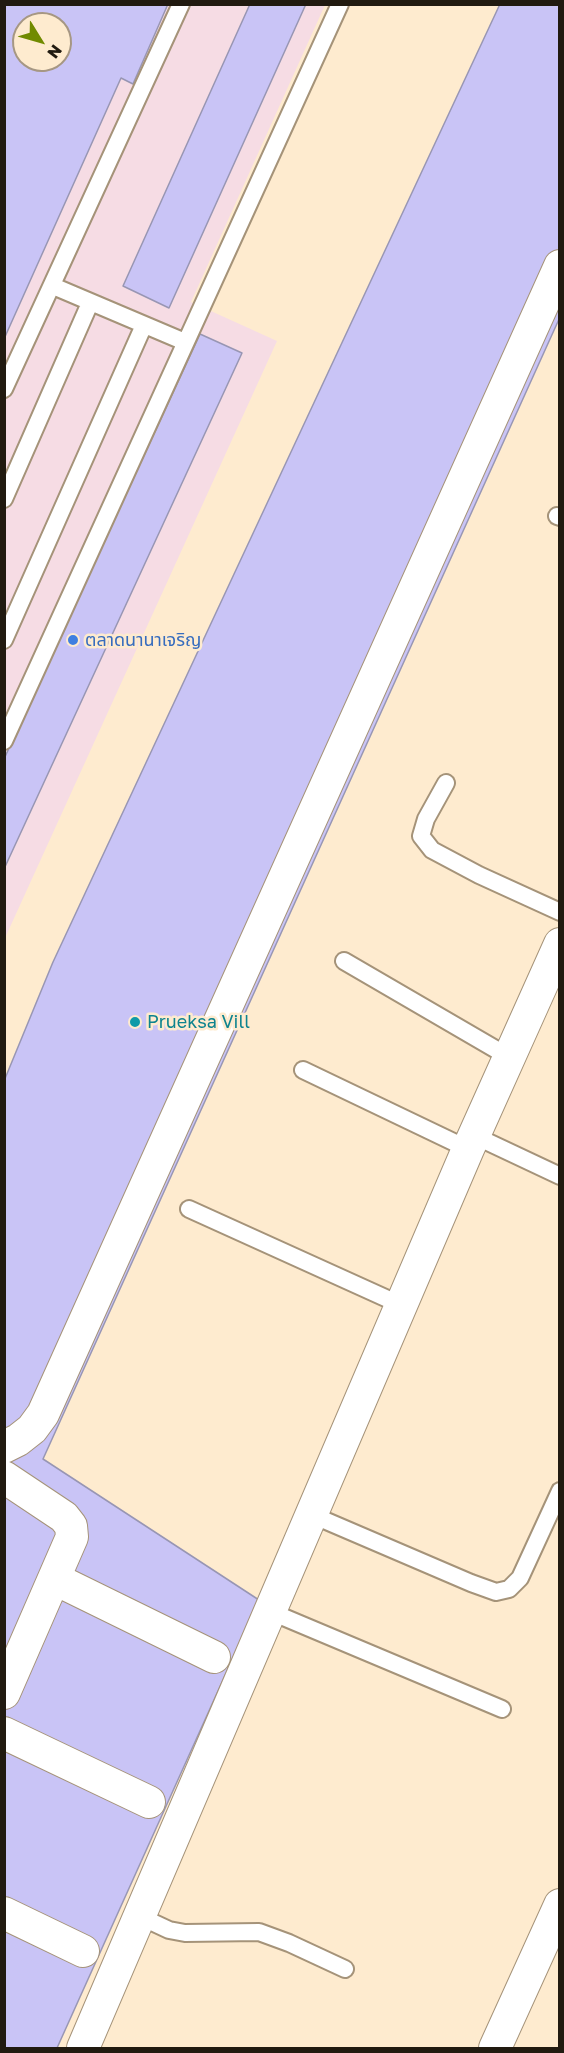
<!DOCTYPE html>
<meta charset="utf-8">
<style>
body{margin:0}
#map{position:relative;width:564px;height:2053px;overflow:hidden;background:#feebcf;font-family:"Golos Text",sans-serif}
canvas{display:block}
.frame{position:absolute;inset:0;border:6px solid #211a10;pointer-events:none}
.north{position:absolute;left:12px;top:12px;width:60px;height:60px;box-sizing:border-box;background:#feebcf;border:2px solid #a69783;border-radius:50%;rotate:127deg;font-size:16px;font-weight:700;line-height:24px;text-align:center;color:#211a10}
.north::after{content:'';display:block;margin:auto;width:21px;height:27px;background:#718a00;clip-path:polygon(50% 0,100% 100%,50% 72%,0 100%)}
</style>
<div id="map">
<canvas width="564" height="2053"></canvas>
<div class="frame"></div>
<div class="north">N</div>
</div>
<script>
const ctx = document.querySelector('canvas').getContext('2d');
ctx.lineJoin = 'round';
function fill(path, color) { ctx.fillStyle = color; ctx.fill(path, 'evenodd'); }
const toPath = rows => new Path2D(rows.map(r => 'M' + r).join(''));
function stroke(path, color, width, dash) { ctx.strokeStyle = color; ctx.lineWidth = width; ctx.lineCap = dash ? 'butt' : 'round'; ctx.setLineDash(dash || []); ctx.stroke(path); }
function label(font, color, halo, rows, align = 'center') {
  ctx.font = font + ' "Golos Text","Noto Sans Thai",sans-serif'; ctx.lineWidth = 5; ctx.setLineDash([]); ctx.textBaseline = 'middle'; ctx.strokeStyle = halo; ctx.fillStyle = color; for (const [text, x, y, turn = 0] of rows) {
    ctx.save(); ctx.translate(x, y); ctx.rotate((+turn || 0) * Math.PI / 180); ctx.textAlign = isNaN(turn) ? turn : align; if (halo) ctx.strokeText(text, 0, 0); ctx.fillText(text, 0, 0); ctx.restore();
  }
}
const commercial = toPath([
 [5,5,325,5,191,302,277,341,5,938],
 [24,24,60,24,60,60,24,60]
]);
const building = toPath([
 [4,4,168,4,133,84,121,78,4,339,4,4],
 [24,24,60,24,60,60,24,60,24,24],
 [250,4,306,4,169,308,123,286,250,4],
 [500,4,560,4,560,317,43,1459,259,1600,57,2048,4,2048,4,1081,53,962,500,4],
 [200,334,242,353,4,869,4,759,200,334]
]);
const lane = toPath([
 [53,286,185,342],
 [4,389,181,4],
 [4,499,90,303],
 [557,516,560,517],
 [4,640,144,325],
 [4,741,340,4],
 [446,783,426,819,421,836,432,850,479,875,560,912],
 [344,961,509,1057],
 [303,1070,468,1149],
 [473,1135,560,1176],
 [189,1209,401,1305],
 [310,1514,471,1583,496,1592,509,1589,520,1578,560,1491],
 [269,1611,502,1709],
 [139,1916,169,1930,185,1933,259,1932,289,1943,345,1969]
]);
const street = toPath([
 [4,1447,18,1440,32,1429,43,1414,560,266],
 [4,1477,64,1517,71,1526,72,1537,4,1693],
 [55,1579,214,1657],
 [4,1733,149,1802],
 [4,1913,83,1951],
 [83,2048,468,1149,560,944],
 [495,2048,560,1905]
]);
const markers = [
 [73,640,6,"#3f7fe0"],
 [135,1022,6,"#0f9aa8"]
];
const shopNames = [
 ["ตลาดนานาเจริญ",85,640]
];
const cultureNames = [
 ["Prueksa Vill",147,1022]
];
fill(commercial, '#f6dce4');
fill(building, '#c9c4f6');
stroke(building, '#9896b3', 1.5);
stroke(lane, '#a59379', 20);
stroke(street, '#a59379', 34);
stroke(lane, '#fff', 16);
stroke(street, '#fff', 32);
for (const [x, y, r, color] of markers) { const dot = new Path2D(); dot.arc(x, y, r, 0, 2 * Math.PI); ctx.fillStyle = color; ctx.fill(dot); stroke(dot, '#feebcf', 2); }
label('18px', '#366cbe', '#feebcf', shopNames, 'left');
label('18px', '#0d838f', '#feebcf', cultureNames, 'left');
</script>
